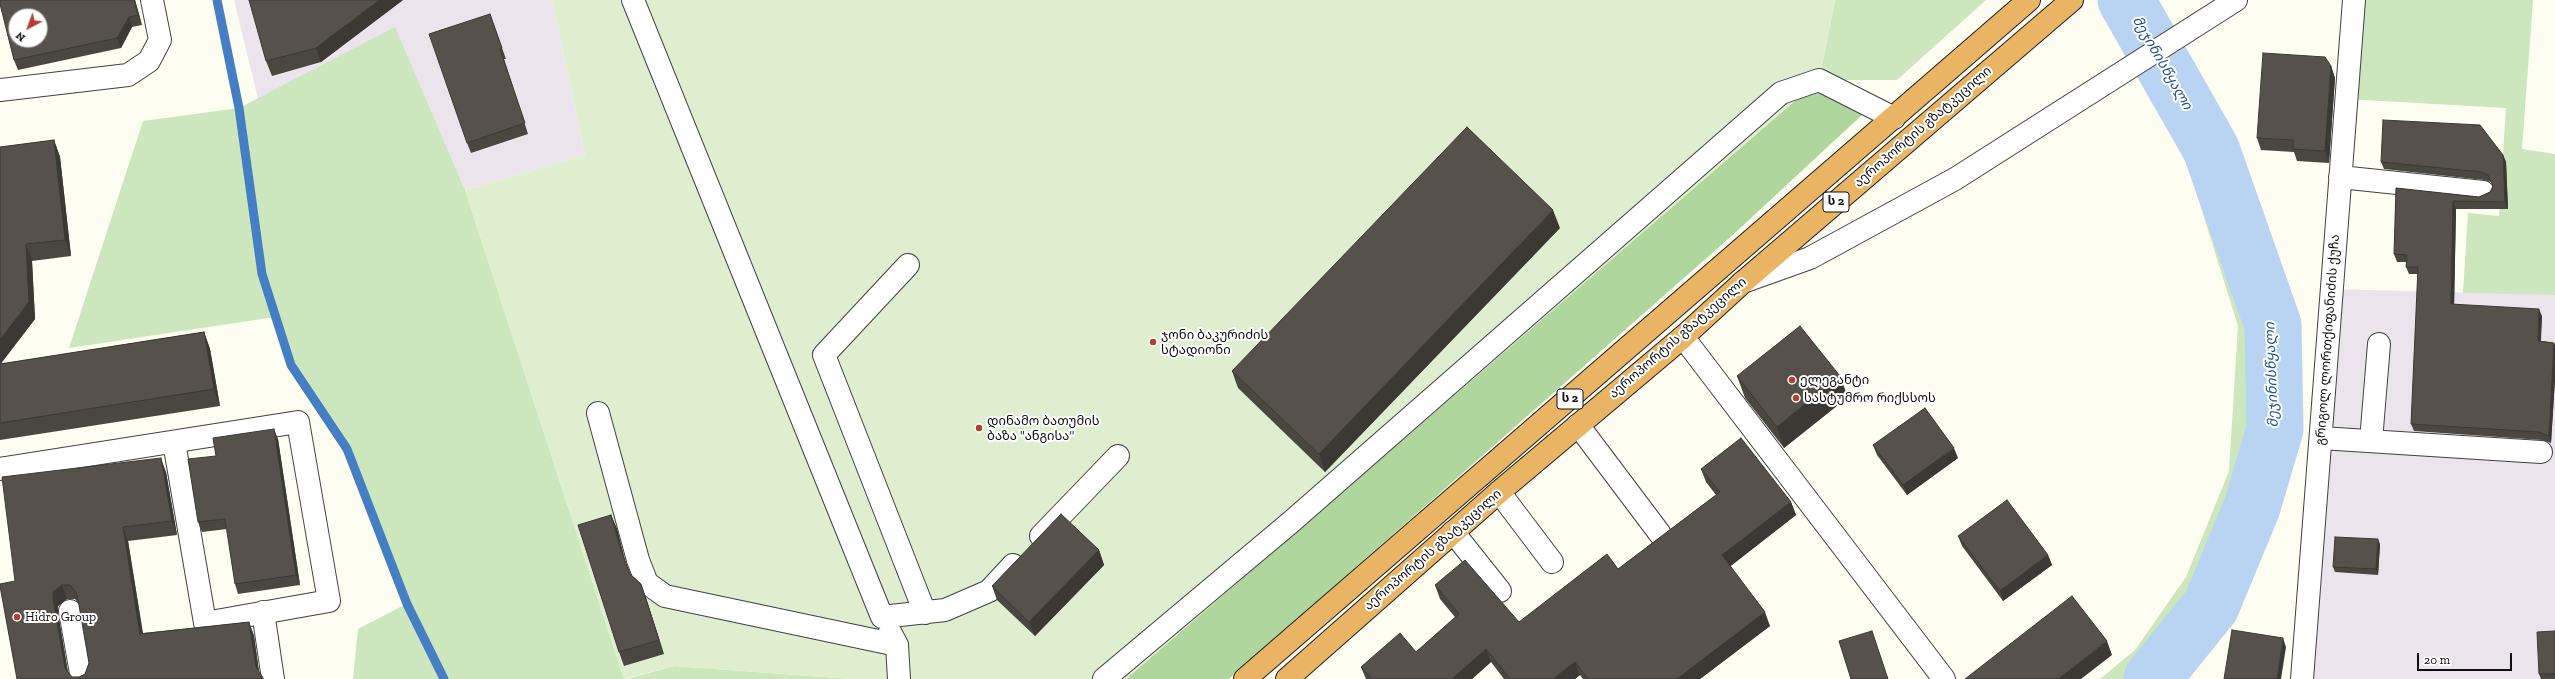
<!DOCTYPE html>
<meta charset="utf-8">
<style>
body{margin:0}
#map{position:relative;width:2555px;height:679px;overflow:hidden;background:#fefdf1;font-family:"Zilla Slab",serif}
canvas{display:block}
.north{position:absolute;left:8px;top:8px;width:40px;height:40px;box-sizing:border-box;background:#fff;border:1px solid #9f9f9f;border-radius:50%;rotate:221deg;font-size:11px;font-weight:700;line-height:16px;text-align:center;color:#0e0e0e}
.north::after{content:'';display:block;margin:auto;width:14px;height:18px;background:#b43e31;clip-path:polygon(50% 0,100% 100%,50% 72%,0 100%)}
.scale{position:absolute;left:2417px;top:653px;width:95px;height:18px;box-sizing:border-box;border:2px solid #0e0e0e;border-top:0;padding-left:5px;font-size:12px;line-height:14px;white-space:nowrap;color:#0e0e0e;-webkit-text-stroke:3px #fff;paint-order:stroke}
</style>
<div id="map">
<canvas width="2555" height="679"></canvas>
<div class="north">N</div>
<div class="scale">20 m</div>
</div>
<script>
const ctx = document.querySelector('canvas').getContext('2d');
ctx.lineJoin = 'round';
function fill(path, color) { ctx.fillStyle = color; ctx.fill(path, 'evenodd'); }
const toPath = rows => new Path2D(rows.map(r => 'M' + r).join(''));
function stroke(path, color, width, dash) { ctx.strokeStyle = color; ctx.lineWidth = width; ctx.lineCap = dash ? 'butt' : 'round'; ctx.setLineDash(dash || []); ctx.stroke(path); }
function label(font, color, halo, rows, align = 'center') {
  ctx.font = font + ' "Zilla Slab","Noto Sans Georgian",serif'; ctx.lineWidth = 4; ctx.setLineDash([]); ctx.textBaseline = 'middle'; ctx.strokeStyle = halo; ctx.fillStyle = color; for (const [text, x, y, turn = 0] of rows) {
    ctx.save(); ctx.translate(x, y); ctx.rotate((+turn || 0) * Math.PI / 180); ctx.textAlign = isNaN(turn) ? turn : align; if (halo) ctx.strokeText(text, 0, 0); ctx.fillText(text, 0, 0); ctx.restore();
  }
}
const industrial = toPath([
 [234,0,552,0,585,155,465,190,395,28,258,99],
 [2332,289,2555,295,2555,679,2302,679]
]);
const green = toPath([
 [1835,0,1986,0,1897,80,1819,80],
 [2354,0,2533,0,2522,149,2555,154,2555,295,2463,293,2468,213,2499,216,2506,108,2346,99],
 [395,27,465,190,624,679,353,679,358,629,406,604,347,449,291,365,275,317,69,348,143,121,239,108],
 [2172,80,2211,149,2273,325,2275,429,2252,507,2211,606,2152,679,2100,679,2135,650,2186,577,2229,471,2238,326,2178,134],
 [674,666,852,679,627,679]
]);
const forest = toPath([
 [1819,80,1863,114,1736,232,1229,679,1126,679]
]);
const pitch = toPath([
 [552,0,1835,0,1819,80,1126,679,852,679,674,666,624,679,465,190,585,155]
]);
const stream = toPath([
 [217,0,239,108,262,274,291,365,347,449,407,604,444,679]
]);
const river = toPath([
 [2126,0,2211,149,2273,325,2275,429,2252,507,2211,606,2152,679]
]);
const minor = toPath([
 [633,0,882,617,945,610,989,591,1013,565],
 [0,90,128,75,149,61,160,40,152,0],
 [2340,177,2483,192],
 [908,265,824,355,925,613],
 [1743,282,1810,258,1955,179,2236,0],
 [1683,337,1944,679],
 [598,413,638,560,647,583,665,596,897,645],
 [1578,425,1660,534],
 [2321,438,2541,452],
 [2371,441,2379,344],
 [0,469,298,422,329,601,205,623,174,442],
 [1499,492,1552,562],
 [1453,532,1500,591],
 [1041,536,1118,456],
 [70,611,82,679],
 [263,612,273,679],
 [890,632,897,645,899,679],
 [1104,679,1291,522,1781,93,1819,80,1894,118],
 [2302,679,2354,0]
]);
const highway = toPath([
 [1245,679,2029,0],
 [1287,679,1499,492,1683,337,1742,283,2072,0]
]);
const wall = toPath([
 [0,0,135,0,142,25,132,27,121,48,18,70,14,60],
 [403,0,321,62,272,76,266,61],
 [490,14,506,59,504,59,528,134,471,153,467,143],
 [2331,66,2335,78,2329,163,2297,161,2294,152,2261,150,2257,138],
 [54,140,60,157,71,256,32,261,35,319,0,364,204,332,210,349,220,406,0,440,0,147],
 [2503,155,2506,162,2508,209,2456,209,2454,304,2542,316,2541,341,2554,343,2555,346,2555,379,2551,443,2542,440,2414,431,2411,424,2418,274,2409,274,2406,267,2407,262,2397,262,2394,254,2396,188,2479,197,2490,192,2493,186,2491,182,2484,180,2384,169,2381,162],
 [1560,228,1325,472,1238,388,1232,371],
 [1737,376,1848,397,1784,448,1745,398],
 [278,439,300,585,238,594,235,584,227,529,202,532,198,522],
 [1873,445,1958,458,1907,495,1877,455],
 [1701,469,1791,502,1796,515,1730,566,1770,626,1700,679,1583,679,1580,675,1575,679,1504,679,1491,662,1472,679,1366,679,1361,667,1416,652,1455,617,1440,599,1435,585,1519,622,1618,569,1716,495,1706,482],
 [166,472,177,535,128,541,143,633,249,622,254,636,259,672,262,676,264,679,17,679,15,581],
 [67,599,75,599,79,604,89,663,85,674,79,677,72,677,68,672,58,613,58,606],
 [611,515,617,529,625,561,630,574,641,584,646,598,664,654,624,666,619,652],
 [1958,536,2048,555,2052,565,2003,601,1962,546],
 [2380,544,2378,575,2335,572,2333,567],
 [1099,550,1104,565,1035,636,997,600,992,586],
 [2555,631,2555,679,2541,679,2539,674]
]);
const shadedWall = toPath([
 [134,0,135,0,142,25,138,15],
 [379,0,403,0,321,62,316,48],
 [129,17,132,27,121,48,117,38],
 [2331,66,2335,78,2329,163,2325,151],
 [54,140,60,157,71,256,65,240],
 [2503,155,2506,162,2508,209,2505,202],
 [2453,201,2456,209,2454,311,2451,304],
 [1553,210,1560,228,1325,472,1319,454],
 [26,244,32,261,35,319,0,365,0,340],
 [2539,309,2542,316,2540,348,2538,341],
 [204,332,210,349,220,406,214,389],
 [2554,343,2555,346,2555,379,2551,443,2549,436],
 [1840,376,1848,397,1784,448,1777,427],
 [274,429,278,439,300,585,296,575],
 [1954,448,1958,458,1907,495,1903,485],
 [161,458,166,472,177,535,172,521],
 [1791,502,1796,515,1727,569,1722,555],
 [611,515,617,529,626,564,621,550],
 [123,527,128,541,145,648,140,634],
 [2378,539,2380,544,2378,575,2376,569],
 [1099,550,1104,565,1035,636,1029,622],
 [2048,555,2052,565,2003,601,2000,591],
 [641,584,646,598,664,654,659,640],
 [62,585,67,599,58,606,58,613,69,679,65,668,53,599,53,592],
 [1765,612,1770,626,1700,679,1677,679],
 [249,622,254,636,260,679,256,667],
 [2283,638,2286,647,2281,679,2277,679],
 [2107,641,2112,655,2081,679,2058,679],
 [1486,649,1491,662,1472,679,1452,679],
 [1575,662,1580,675,1575,679,1553,679]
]);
const building = toPath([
 [0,0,134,0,138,15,129,17,117,38,14,60,0,4,0,0],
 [16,16,40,16,40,40,16,40,16,16],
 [249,0,379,0,316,48,266,61,249,0],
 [490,14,502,48,500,49,525,123,467,143,429,34,490,14],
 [2263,53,2325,57,2331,66,2325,151,2293,149,2293,140,2257,138,2263,53],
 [2383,120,2480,125,2503,155,2505,202,2453,201,2451,304,2539,309,2538,341,2554,343,2549,436,2539,432,2411,424,2418,267,2406,267,2407,255,2394,254,2396,188,2479,197,2490,192,2493,186,2488,175,2482,172,2381,162,2383,120],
 [1467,127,1553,210,1319,454,1232,371,1467,127],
 [54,140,65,240,26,244,29,302,0,340,0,147,54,140],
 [1800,326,1840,376,1777,427,1737,376,1800,326],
 [204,332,214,389,0,423,0,364,204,332],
 [1925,408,1954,448,1903,485,1873,445,1925,408],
 [274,429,296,575,235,584,225,519,198,522,188,459,216,456,213,438,274,429],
 [1741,438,1791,502,1722,555,1765,612,1677,679,1588,679,1575,662,1553,679,1510,679,1486,649,1452,679,1372,679,1361,667,1400,633,1416,652,1459,614,1435,585,1465,560,1519,622,1607,554,1618,569,1720,492,1701,469,1741,438],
 [161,458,172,521,123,527,140,634,249,622,256,667,262,676,263,679,17,679,0,586,0,584,15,581,2,477,161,458],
 [62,585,70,585,77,594,89,663,85,674,79,677,72,677,65,668,53,599,53,592,62,585],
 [2007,500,2048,555,2000,591,1958,536,2007,500],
 [1061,514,1099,550,1029,622,992,586,1061,514],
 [611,515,621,550,630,574,641,584,659,640,619,652,578,525,611,515],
 [2335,537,2378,539,2376,569,2333,567,2335,537],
 [2072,596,2107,641,2058,679,1965,679,2072,596],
 [2232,630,2283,638,2277,679,2224,679,2232,630],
 [1872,631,1888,679,1851,679,1839,641,1872,631],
 [2555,631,2555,674,2539,674,2537,632,2555,631]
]);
const markers = [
 [1153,342,4,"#b43e31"],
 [1792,380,4,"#b43e31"],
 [1796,398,4,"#b43e31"],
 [979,428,4,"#b43e31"],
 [17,617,4,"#b43e31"]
];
const shields = [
 [1836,202,26],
 [1570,399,26]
];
const shieldNames = [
 ["ს 2",1836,202],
 ["ს 2",1570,399]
];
const streetNames = [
 ["აეროპორტის გზატკეცილი",1923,127,-41],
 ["აეროპორტის გზატკეცილი",1678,338,-41],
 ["გრიგოლ ლორთქიფანიძის ქუჩა",2328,340,-86],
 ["აეროპორტის გზატკეცილი",1433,550,-41]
];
const poiNames = [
 ["ჯონი ბაკურიძის",1161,335],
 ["სტადიონი",1161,350],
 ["ელეგანტი",1800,380],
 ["სასტუმრო რიქსსოს",1804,398],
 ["დინამო ბათუმის",987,421],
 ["ბაზა \"ანგისა\"",987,436],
 ["Hidro Group",25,617]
];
const waterNames = [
 ["მეჯინისწყალი",2162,63,60],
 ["მეჯინისწყალი",2272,375,-92]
];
fill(industrial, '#ece4ec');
fill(green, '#cce6bd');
fill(forest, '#aed69d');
fill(pitch, '#deeece');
stroke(stream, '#467ec3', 9);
stroke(river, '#b9d4f2', 57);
stroke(minor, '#414141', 24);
stroke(highway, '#1f1f1f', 24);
stroke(minor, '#fff', 22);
stroke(highway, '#e9b564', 22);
fill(wall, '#4a4640');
fill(shadedWall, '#3c3934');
fill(building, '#56514b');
stroke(building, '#3c3934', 1);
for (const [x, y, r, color] of markers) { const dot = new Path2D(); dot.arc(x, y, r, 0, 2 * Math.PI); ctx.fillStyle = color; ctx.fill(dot); stroke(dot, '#fff', 1.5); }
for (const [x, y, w] of shields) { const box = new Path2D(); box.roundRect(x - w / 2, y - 10, w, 20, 3); ctx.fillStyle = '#fff'; ctx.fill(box); stroke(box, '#0e0e0e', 1); }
label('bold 12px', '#0e0e0e', null, shieldNames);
label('13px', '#0e0e0e', '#fff', streetNames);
label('13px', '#0e0e0e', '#fff', poiNames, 'left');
label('italic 14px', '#215297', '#fff', waterNames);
</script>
